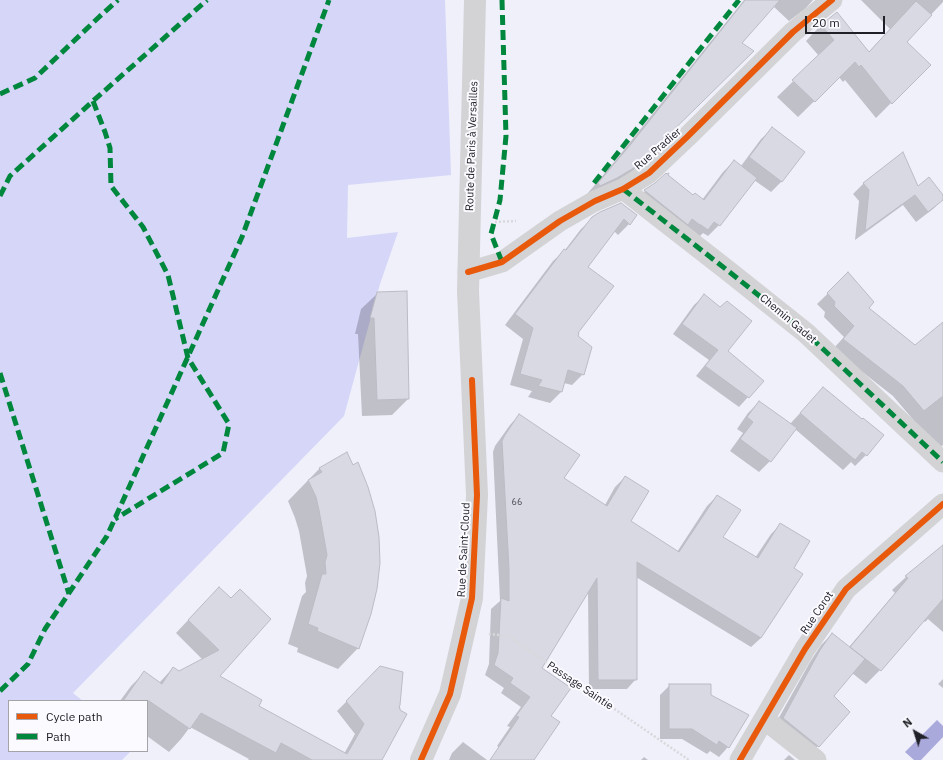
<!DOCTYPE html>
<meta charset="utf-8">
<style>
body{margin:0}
#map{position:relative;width:943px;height:760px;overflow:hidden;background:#eff0fa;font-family:"IBM Plex Sans",sans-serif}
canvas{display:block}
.legend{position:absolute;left:8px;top:700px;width:140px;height:52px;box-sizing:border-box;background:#fafaff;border:1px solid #a3a3a9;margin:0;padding:5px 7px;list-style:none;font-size:12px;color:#202028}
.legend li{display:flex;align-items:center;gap:8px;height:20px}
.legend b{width:20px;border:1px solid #a3a3a9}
.north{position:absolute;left:895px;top:712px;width:40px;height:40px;-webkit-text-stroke:3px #fafaff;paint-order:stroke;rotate:321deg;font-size:11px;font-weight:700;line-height:16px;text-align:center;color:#202028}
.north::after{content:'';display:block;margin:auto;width:14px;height:18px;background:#202028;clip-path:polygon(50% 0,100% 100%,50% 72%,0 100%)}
.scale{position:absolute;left:805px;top:16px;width:80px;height:18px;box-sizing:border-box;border:2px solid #202028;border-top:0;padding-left:5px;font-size:12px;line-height:14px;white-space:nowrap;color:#202028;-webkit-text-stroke:3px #fafaff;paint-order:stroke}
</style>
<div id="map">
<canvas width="943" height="760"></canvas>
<ul class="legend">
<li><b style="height:5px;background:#e8590c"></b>Cycle path</li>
<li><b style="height:5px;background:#00873e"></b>Path</li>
</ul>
<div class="north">N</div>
<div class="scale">20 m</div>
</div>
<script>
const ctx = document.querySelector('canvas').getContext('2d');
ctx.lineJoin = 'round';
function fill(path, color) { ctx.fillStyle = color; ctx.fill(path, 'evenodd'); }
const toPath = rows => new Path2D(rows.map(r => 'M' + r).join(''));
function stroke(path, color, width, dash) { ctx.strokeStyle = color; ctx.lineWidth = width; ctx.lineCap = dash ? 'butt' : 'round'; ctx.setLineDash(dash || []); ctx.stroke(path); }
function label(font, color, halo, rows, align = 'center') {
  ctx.font = font + ' "IBM Plex Sans",sans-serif'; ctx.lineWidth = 4; ctx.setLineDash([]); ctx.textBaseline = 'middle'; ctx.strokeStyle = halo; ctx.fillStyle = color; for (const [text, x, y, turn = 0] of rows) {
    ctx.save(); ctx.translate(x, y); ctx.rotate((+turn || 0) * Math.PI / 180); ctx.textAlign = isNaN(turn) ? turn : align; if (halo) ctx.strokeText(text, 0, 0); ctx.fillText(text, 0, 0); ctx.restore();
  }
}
const green = toPath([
 [0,0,445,0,451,175,348,185,347,238,398,232,380,284,344,416,73,693,83,701,9,701,9,751,131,751,122,760,0,760]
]);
const water = toPath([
 [937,720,943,726,943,737,921,760,914,760,905,752]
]);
const shadow = toPath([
 [744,0,813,0,805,9,789,21,773,6,645,157,646,158,625,179,582,200,615,161],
 [861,0,943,0,943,2,905,42,929,65,876,118,845,80,843,82,839,77,798,117,777,97,819,56,806,41,821,25,868,53,890,29],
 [772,129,804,152,781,182,771,192,754,180,719,225,708,236,703,233,696,240,634,202,645,191,656,184,702,200,723,172,734,161,741,166,761,139],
 [864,183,918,187,943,197,943,199,933,209,916,222,903,205,855,240,859,201,853,194],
 [621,204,629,224,618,235,614,231,587,267,576,333,583,374,572,385,564,383,561,392,550,403,528,397,532,391,510,385,523,339,505,325,553,261,565,250,581,229,593,218],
 [848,274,867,308,915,346,943,323,943,445,938,449,893,396,833,349,844,337,824,317,825,312,817,304],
 [378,293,408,399,392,415,362,416,358,334,355,334,361,309],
 [704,296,727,351,748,397,739,407,696,376,709,360,673,334,694,305],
 [823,388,866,455,855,466,851,462,843,470,795,429,770,461,759,472,730,451,743,433,737,429,748,413,759,402,790,424],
 [519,415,562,478,605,505,615,487,625,477,630,521,677,552,707,506,717,496,722,537,755,558,771,534,781,524,792,568,761,638,751,647,636,577,636,679,627,689,589,689,588,591,541,668,549,716,531,760,518,760,497,746,510,727,507,726,521,707,501,693,504,688,485,675,489,664,491,609,500,601,493,452,495,446,510,425],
 [346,454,358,648,338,669,297,652,298,648,288,644,302,596,306,592,305,583,307,576,299,531,295,518,288,501,320,468],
 [938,550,943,555,943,632,928,619,925,622,923,620,880,670,866,684,852,673,832,696,818,746,807,757,772,730,810,662,821,645,832,634,849,647,895,593,892,590,906,577],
 [231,599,218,677,257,706,344,754,355,734,337,711,381,667,381,760,248,760,249,759,190,727,181,739,169,752,147,736,147,701,120,701,131,686,144,673,159,683,173,668,179,672,203,660,176,633,206,601],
 [943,679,943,688,938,684],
 [670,685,710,696,728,747,719,757,710,751,707,754,682,739,660,739,660,695],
 [463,742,487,760,449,760,452,753],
 [789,755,795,760,784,760],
 [644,757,648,760,641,760]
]);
const building = toPath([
 [745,0,780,0,742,43,754,51,646,157,647,158,642,163,617,178,600,186,598,183,631,144,745,0],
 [916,1,932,15,907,42,931,65,892,104,861,65,859,67,855,62,815,102,792,80,834,40,821,25,837,12,869,52,916,1],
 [772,127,805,152,782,182,749,157,772,127],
 [903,152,918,186,929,177,943,195,943,200,928,212,915,195,865,231,869,190,863,183,903,152],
 [734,160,757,178,720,226,714,222,708,230,701,225,700,225,692,219,688,225,644,190,655,183,666,173,667,174,669,173,668,175,693,195,695,193,704,200,734,160],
 [621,203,637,215,630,225,624,219,588,267,614,286,578,333,579,333,578,336,592,347,584,375,568,370,562,392,538,386,542,380,520,374,533,328,515,314,564,249,566,250,592,217,600,212,621,203],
 [848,272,874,302,869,308,915,345,943,322,943,396,924,411,903,386,843,339,854,326,834,306,835,302,827,293,848,272],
 [407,291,409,399,377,400,374,318,370,318,377,292,407,291],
 [704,294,720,307,727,301,752,321,728,351,764,381,749,398,705,366,718,350,682,324,704,294],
 [823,387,862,419,863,418,884,435,867,456,862,452,855,460,800,413,823,387],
 [759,401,797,428,771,462,740,439,753,422,747,417,759,401],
 [519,414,580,455,564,478,607,506,625,476,649,491,631,521,679,552,717,495,741,510,723,537,758,558,780,523,810,541,794,568,803,574,761,638,637,562,637,680,598,680,597,578,542,668,571,688,551,716,560,722,534,760,490,760,519,717,516,716,530,697,510,683,513,678,494,665,498,653,501,598,509,601,509,569,502,441,505,435,519,414],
 [347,452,353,465,358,462,368,487,375,511,379,537,380,563,377,589,371,614,359,649,317,631,318,628,308,624,322,574,326,574,325,562,327,555,319,510,316,497,308,480,322,472,319,468,347,452],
 [943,545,943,599,881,671,850,647,908,578,905,576,943,545],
 [219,587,231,598,240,589,271,619,220,676,262,700,259,706,347,754,364,724,346,701,380,666,403,672,400,705,399,708,400,708,400,710,407,714,382,760,312,760,281,743,276,753,201,713,190,729,149,701,123,701,144,671,162,684,173,667,179,671,219,650,188,620,219,587],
 [832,633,865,659,834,696,850,712,819,747,783,718,820,650,832,633],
 [669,684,711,684,711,695,749,715,729,748,719,741,717,745,692,729,669,729,669,684]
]);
const path = toPath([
 [495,222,516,221],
 [489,634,508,636,689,760]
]);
const street = toPath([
 [623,189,727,270,806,333,943,462],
 [468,272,502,262,560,221,595,201,623,189,649,173,687,137,793,32,832,0],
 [764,719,816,760],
 [740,760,805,649,846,589,943,504]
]);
const secondary = toPath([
 [421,760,450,694,472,598,477,495,468,291,475,0]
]);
const quiet = toPath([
 [502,0,506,136,500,200,491,234,502,262],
 [0,94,35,78,98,18,118,0],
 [93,101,105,132,110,148,111,186,143,227,168,275,188,358,229,424,223,453,115,519],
 [594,183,739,0],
 [623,189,727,270,806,333,943,462],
 [0,196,10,176,93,101,207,0],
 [0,373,69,594],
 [0,691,28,664,45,629,107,536,242,237,329,0]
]);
const cycleway = toPath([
 [468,272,502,262,560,221,595,201,623,189,649,173,687,137,793,32,832,0],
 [421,760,450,694,472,598,477,495,472,380],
 [740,760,805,649,846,589,943,504]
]);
const numberNames = [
 ["66",517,502]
];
const streetNames = [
 ["Route de Paris à Versailles",472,146,-88],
 ["Rue Pradier",658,149,-41],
 ["Chemin Gadet",788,319,40],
 ["Rue de Saint-Cloud",464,550,-87],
 ["Rue Corot",817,613,-56],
 ["Passage Saintie",580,686,34]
];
fill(green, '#d6d6f9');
fill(water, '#aaa9dc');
fill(shadow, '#0003');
fill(building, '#d8d9e2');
stroke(building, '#bbbbc4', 1);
stroke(path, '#d9d9dc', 2.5, [2, 2]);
stroke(street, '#d3d3d5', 21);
stroke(secondary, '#d3d3d5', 22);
stroke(quiet, '#00873e', 5, [10, 5]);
stroke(cycleway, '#e8590c', 6);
label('9px', '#4e4e56', null, numberNames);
label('11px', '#202028', '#fafaff', streetNames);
</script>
